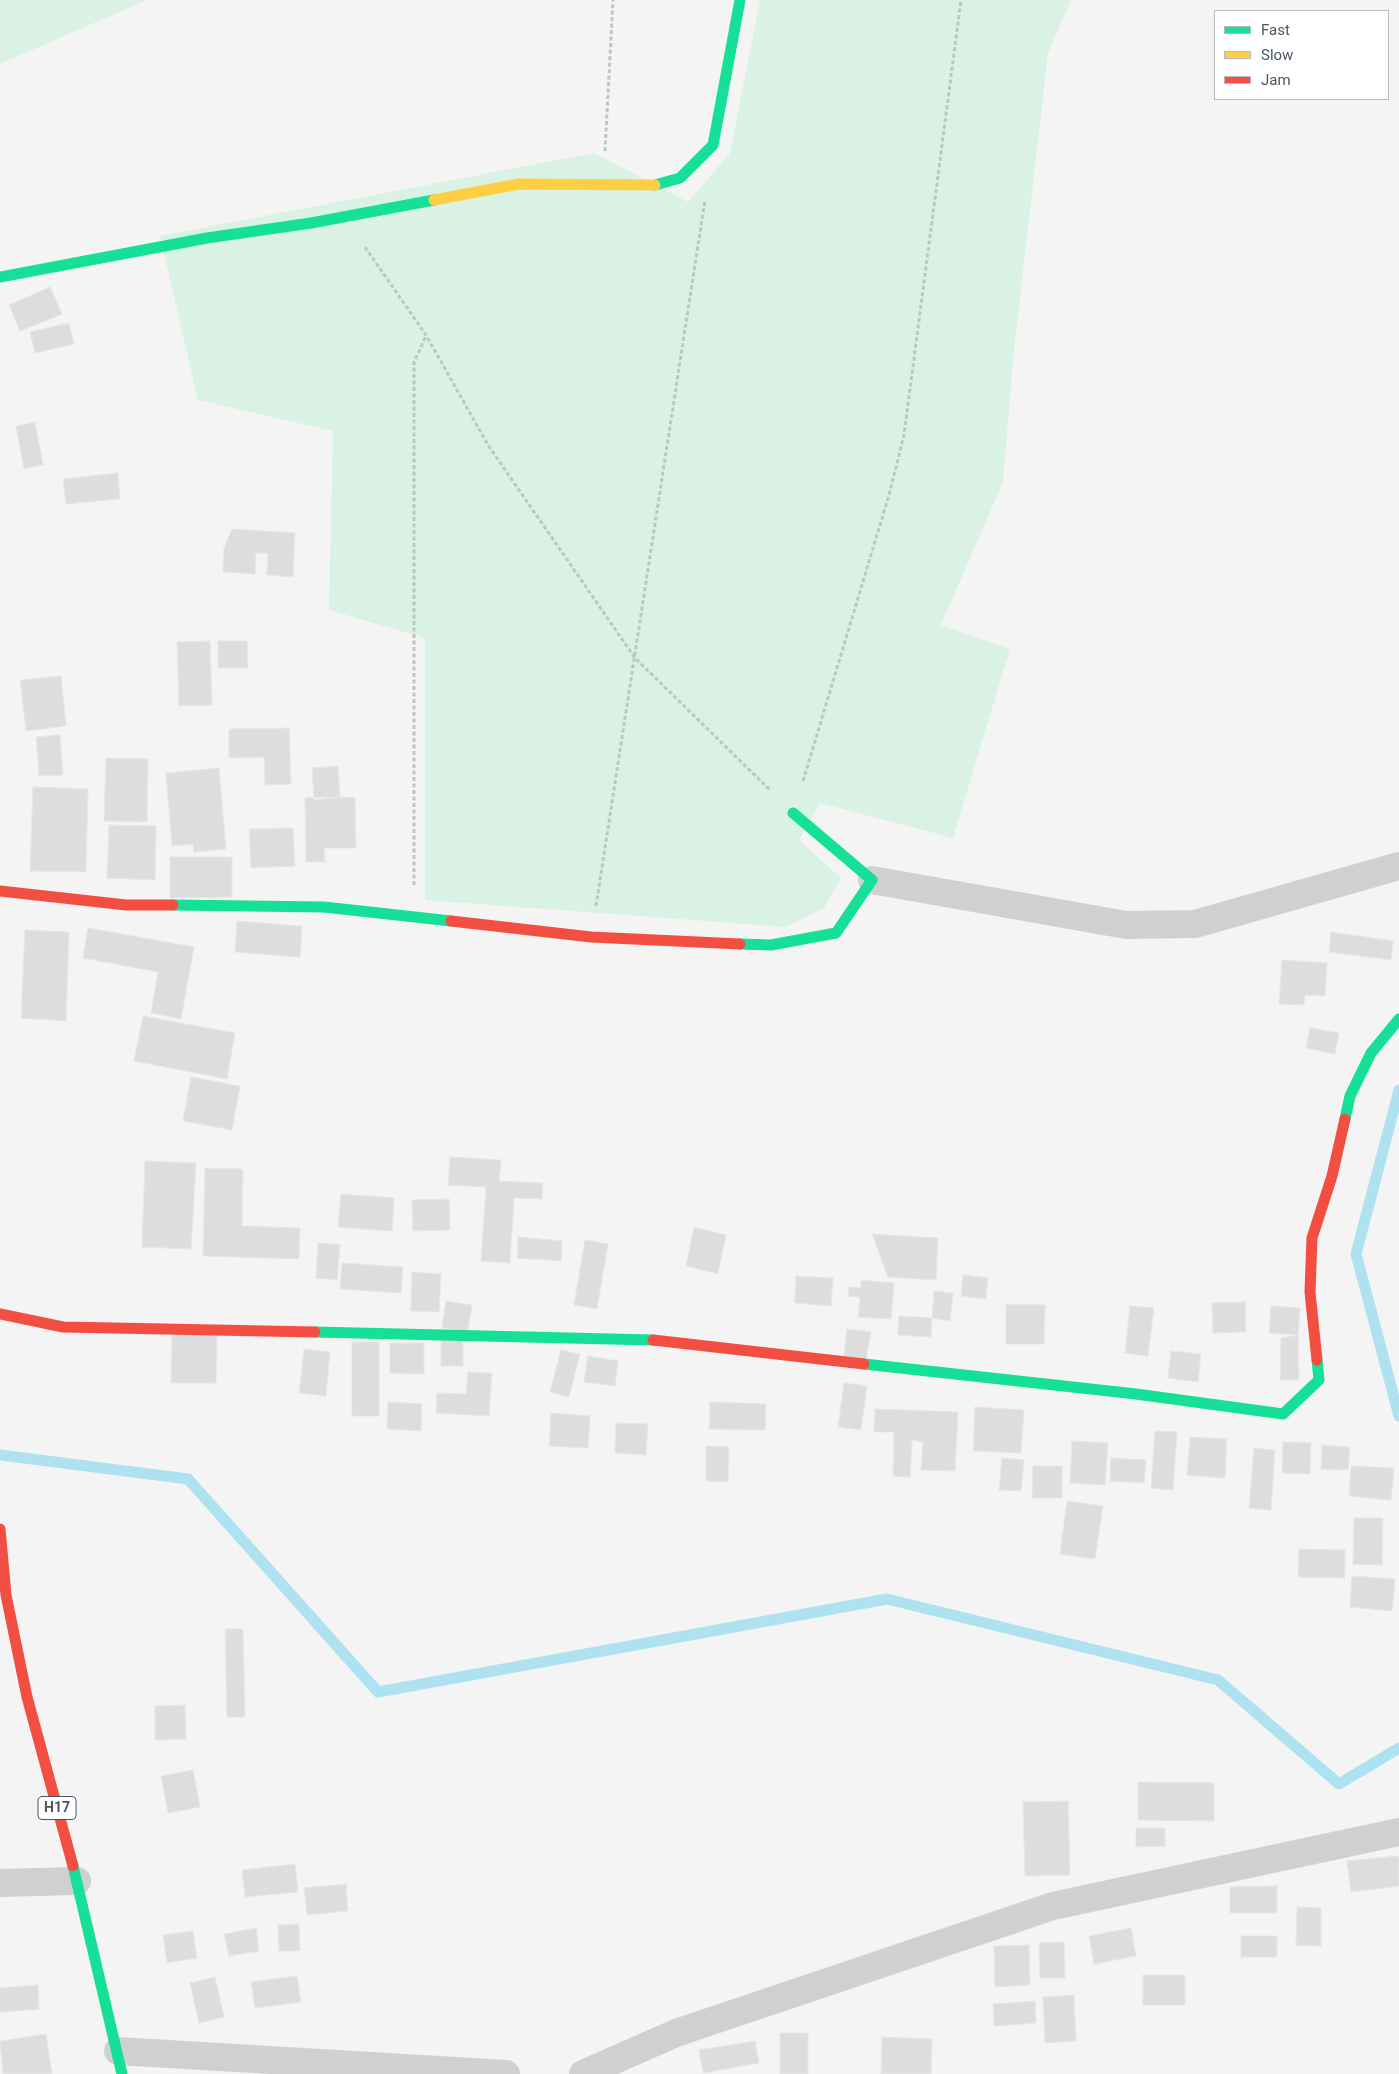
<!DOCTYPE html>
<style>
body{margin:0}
#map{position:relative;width:1399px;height:2074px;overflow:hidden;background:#f4f4f4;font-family:Roboto,sans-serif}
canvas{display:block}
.legend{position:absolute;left:1214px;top:10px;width:175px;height:90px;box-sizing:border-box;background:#fff;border:1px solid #b7bbc0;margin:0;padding:6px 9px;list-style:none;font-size:15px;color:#4a5661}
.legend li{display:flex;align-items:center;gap:10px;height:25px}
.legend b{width:25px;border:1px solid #b7bbc0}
</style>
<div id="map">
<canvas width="1399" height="2074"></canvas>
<ul class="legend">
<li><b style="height:6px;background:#16e098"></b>Fast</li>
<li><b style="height:6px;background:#ffcf43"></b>Slow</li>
<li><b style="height:6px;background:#f24e42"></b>Jam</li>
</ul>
</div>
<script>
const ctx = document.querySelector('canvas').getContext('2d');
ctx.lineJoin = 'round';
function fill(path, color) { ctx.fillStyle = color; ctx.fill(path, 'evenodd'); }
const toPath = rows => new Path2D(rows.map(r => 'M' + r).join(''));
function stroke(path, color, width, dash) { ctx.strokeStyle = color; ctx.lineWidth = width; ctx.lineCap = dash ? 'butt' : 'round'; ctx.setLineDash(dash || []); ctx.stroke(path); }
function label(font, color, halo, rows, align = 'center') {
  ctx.font = font + ' Roboto,sans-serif'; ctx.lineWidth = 4; ctx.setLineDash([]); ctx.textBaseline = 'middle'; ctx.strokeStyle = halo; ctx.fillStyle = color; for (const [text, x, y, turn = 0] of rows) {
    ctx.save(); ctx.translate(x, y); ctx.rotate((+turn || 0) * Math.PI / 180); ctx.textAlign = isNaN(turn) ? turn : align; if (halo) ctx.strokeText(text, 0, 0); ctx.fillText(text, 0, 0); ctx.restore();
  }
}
const green = toPath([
 [0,0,147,0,0,64],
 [760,0,1071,0,1048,53,1014,350,1003,482,941,625,1010,649,953,838,820,803,799,840,841,878,824,908,786,927,425,900,425,638,329,610,333,431,198,400,160,236,594,153,688,202,730,153]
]);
const stream = toPath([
 [1399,1090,1356,1254,1399,1416],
 [0,1455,188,1479,378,1692,887,1599,1218,1680,1339,1784,1399,1748]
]);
const building = toPath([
 [50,287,62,314,20,331,9,305,50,287],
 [69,323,74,344,35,353,30,332,69,323],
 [35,422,43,465,24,469,16,426,35,422],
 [118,473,120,499,66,504,63,479,118,473],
 [232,529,295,533,293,577,267,575,268,553,256,553,255,574,223,572,224,548,232,529],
 [210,641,212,705,179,706,177,642,210,641],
 [218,641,247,641,248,668,218,668,218,641],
 [61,676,66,726,26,731,20,680,61,676],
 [289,728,291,784,265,785,264,757,229,758,229,729,289,728],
 [60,735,63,775,39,776,36,737,60,735],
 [106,758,148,759,147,822,104,821,106,758],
 [338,766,340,797,314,800,312,768,338,766],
 [219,768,226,849,194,852,193,844,172,846,166,773,219,768],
 [33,787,88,789,86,872,30,871,33,787],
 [340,797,355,798,356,848,324,848,325,862,306,862,305,798,340,797],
 [109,825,156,826,155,880,107,878,109,825],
 [293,828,295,866,251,868,249,829,293,828],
 [170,857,232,857,232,897,170,898,170,857],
 [237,921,302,926,300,957,235,952,237,921],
 [88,928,194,947,181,1019,151,1013,158,972,83,958,88,928],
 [25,930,69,932,66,1021,21,1018,25,930],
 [1331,932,1393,941,1391,960,1329,952,1331,932],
 [1282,960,1327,963,1325,996,1305,995,1304,1005,1279,1004,1282,960],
 [143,1016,235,1033,227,1079,134,1061,143,1016],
 [1310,1028,1339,1033,1335,1054,1306,1048,1310,1028],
 [191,1077,240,1086,232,1130,183,1121,191,1077],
 [450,1157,501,1160,499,1181,543,1183,542,1199,514,1198,510,1263,481,1261,486,1187,448,1185,450,1157],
 [145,1161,196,1163,191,1249,142,1247,145,1161],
 [205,1168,243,1169,242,1226,300,1228,299,1259,203,1256,205,1168],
 [341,1194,394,1198,392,1231,338,1227,341,1194],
 [449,1199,450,1230,413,1231,412,1200,449,1199],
 [694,1227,726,1235,718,1274,686,1266,694,1227],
 [872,1234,938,1238,936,1280,888,1277,872,1234],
 [518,1237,562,1241,561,1261,517,1258,518,1237],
 [585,1240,608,1244,597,1309,574,1305,585,1240],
 [318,1243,340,1245,337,1280,316,1278,318,1243],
 [342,1263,403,1267,401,1293,340,1289,342,1263],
 [412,1272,441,1274,439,1312,411,1311,412,1272],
 [963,1275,988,1278,986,1299,961,1296,963,1275],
 [796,1276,833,1278,831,1306,795,1303,796,1276],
 [861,1280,894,1283,891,1319,858,1317,860,1297,848,1296,849,1287,861,1288,861,1280],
 [934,1291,953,1293,950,1321,932,1318,934,1291],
 [446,1301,472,1305,468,1331,442,1328,446,1301],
 [1245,1302,1246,1332,1213,1333,1212,1303,1245,1302],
 [1006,1304,1045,1305,1044,1344,1006,1344,1006,1304],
 [1130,1306,1154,1308,1148,1356,1125,1353,1130,1306],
 [1271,1306,1300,1308,1298,1335,1269,1333,1271,1306],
 [899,1316,932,1318,931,1337,898,1335,899,1316],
 [847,1329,871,1332,866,1359,844,1356,847,1329],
 [172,1334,217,1334,216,1383,171,1383,172,1334],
 [1298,1335,1299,1380,1280,1380,1281,1338,1298,1335],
 [441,1339,463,1339,463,1366,441,1366,441,1339],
 [352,1342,379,1342,379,1416,352,1416,352,1342],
 [390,1343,424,1343,424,1374,390,1373,390,1343],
 [304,1349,330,1352,326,1396,299,1393,304,1349],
 [561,1350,580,1354,569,1397,550,1392,561,1350],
 [1171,1351,1201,1354,1198,1382,1168,1378,1171,1351],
 [588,1356,618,1361,615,1386,584,1382,588,1356],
 [468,1372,492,1373,489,1416,436,1413,437,1393,466,1394,468,1372],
 [844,1383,867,1386,861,1430,838,1427,844,1383],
 [388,1402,422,1404,421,1431,387,1429,388,1402],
 [710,1402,766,1404,765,1430,709,1429,710,1402],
 [975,1407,1024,1410,1021,1453,973,1451,975,1407],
 [875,1409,958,1412,955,1471,921,1470,923,1442,912,1440,910,1477,893,1476,894,1432,874,1432,875,1409],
 [551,1413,590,1416,588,1448,549,1446,551,1413],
 [616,1423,648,1424,646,1455,615,1453,616,1423],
 [1155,1431,1177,1432,1173,1490,1151,1488,1155,1431],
 [1190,1437,1227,1439,1225,1478,1187,1475,1190,1437],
 [1072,1441,1108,1443,1105,1485,1070,1483,1072,1441],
 [1283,1442,1311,1443,1310,1474,1282,1473,1283,1442],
 [1322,1445,1350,1447,1348,1470,1321,1469,1322,1445],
 [706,1446,729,1447,728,1482,706,1481,706,1446],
 [1254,1448,1275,1450,1271,1510,1249,1508,1254,1448],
 [1002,1458,1024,1460,1021,1491,999,1490,1002,1458],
 [1111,1458,1146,1460,1144,1483,1110,1481,1111,1458],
 [1033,1466,1062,1466,1062,1498,1032,1498,1033,1466],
 [1351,1466,1394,1468,1391,1500,1349,1496,1351,1466],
 [1067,1501,1103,1506,1095,1559,1060,1554,1067,1501],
 [1354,1518,1383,1518,1382,1565,1353,1564,1354,1518],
 [1299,1549,1345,1550,1345,1578,1298,1577,1299,1549],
 [1352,1576,1395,1579,1392,1611,1350,1607,1352,1576],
 [225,1629,243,1629,245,1717,227,1717,225,1629],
 [185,1705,186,1739,155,1740,155,1706,185,1705],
 [193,1770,200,1807,168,1813,161,1776,193,1770],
 [1138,1782,1214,1783,1214,1821,1138,1820,1138,1782],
 [1068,1801,1070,1875,1025,1876,1023,1802,1068,1801],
 [1136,1828,1165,1828,1165,1846,1136,1847,1136,1828],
 [1399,1856,1399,1886,1351,1892,1347,1861,1399,1856],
 [295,1864,298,1892,245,1897,242,1870,295,1864],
 [346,1884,348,1911,307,1915,304,1888,346,1884],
 [1277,1886,1277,1913,1230,1913,1230,1887,1277,1886],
 [1297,1907,1321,1908,1321,1946,1296,1945,1297,1907],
 [299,1924,300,1951,279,1951,278,1925,299,1924],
 [256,1928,259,1951,229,1956,224,1934,256,1928],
 [1131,1928,1136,1956,1094,1964,1089,1936,1131,1928],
 [193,1931,197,1958,167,1963,163,1935,193,1931],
 [1241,1936,1277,1936,1277,1957,1241,1957,1241,1936],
 [1064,1942,1065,1978,1040,1978,1039,1943,1064,1942],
 [1029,1945,1030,1985,995,1987,994,1946,1029,1945],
 [1143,1975,1185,1975,1185,2005,1143,2005,1143,1975],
 [297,1976,301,2002,255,2008,251,1982,297,1976],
 [215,1977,224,2017,199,2023,190,1983,215,1977],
 [38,1985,39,2009,0,2012,0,1988,38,1985],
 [1074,1995,1076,2041,1045,2043,1043,1997,1074,1995],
 [1035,2001,1036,2023,994,2026,993,2004,1035,2001],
 [780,2033,808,2033,808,2074,780,2074,780,2033],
 [46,2034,52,2074,3,2074,0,2041,46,2034],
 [882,2037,932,2039,931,2074,881,2074,882,2037],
 [755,2041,759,2063,703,2073,699,2050,755,2041]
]);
const path = toPath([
 [605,151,613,0],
 [365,247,426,335,488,445,635,658,770,790],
 [803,781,889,495,904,435,961,0],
 [414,885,414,362,426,336],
 [596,906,705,200]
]);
const street = toPath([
 [872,880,1126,925,1195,924,1399,866],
 [0,1883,77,1881],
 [118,2051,506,2074],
 [583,2074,676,2033,1053,1906,1399,1832]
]);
const fast = toPath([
 [655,185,680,178,713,145,740,0],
 [0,277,207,238,311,223,434,200],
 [173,905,324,907,451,921],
 [740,944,771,945,836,933,872,880,793,813],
 [1345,1119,1350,1096,1371,1053,1399,1019],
 [315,1332,653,1340],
 [864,1364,1136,1394,1283,1414,1319,1380,1317,1360],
 [73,1866,122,2074]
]);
const slow = toPath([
 [434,200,519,184,655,185]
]);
const jam = toPath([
 [0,891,126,905,173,905],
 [451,921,591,937,740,944],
 [0,1314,63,1327,315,1332],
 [653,1340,864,1364],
 [1317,1360,1310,1292,1312,1238,1332,1176,1345,1119],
 [0,1529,6,1595,27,1697,73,1866]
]);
const shields = [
 [57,1808,38]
];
const shieldNames = [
 ["H17",57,1808]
];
fill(green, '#d9f2e3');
stroke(stream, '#aee2f0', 11);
fill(building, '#ddddde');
stroke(building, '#e5e6e7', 1);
stroke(path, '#bcc7c4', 3, [4, 2.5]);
stroke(street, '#ced0d2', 28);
stroke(fast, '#16e098', 11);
stroke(slow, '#ffcf43', 11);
stroke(jam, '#f24e42', 11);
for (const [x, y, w] of shields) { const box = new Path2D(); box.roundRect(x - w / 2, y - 11.5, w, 23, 4); ctx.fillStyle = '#fff'; ctx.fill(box); stroke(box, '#4a5661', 1); }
label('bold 14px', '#4a5661', null, shieldNames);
</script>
